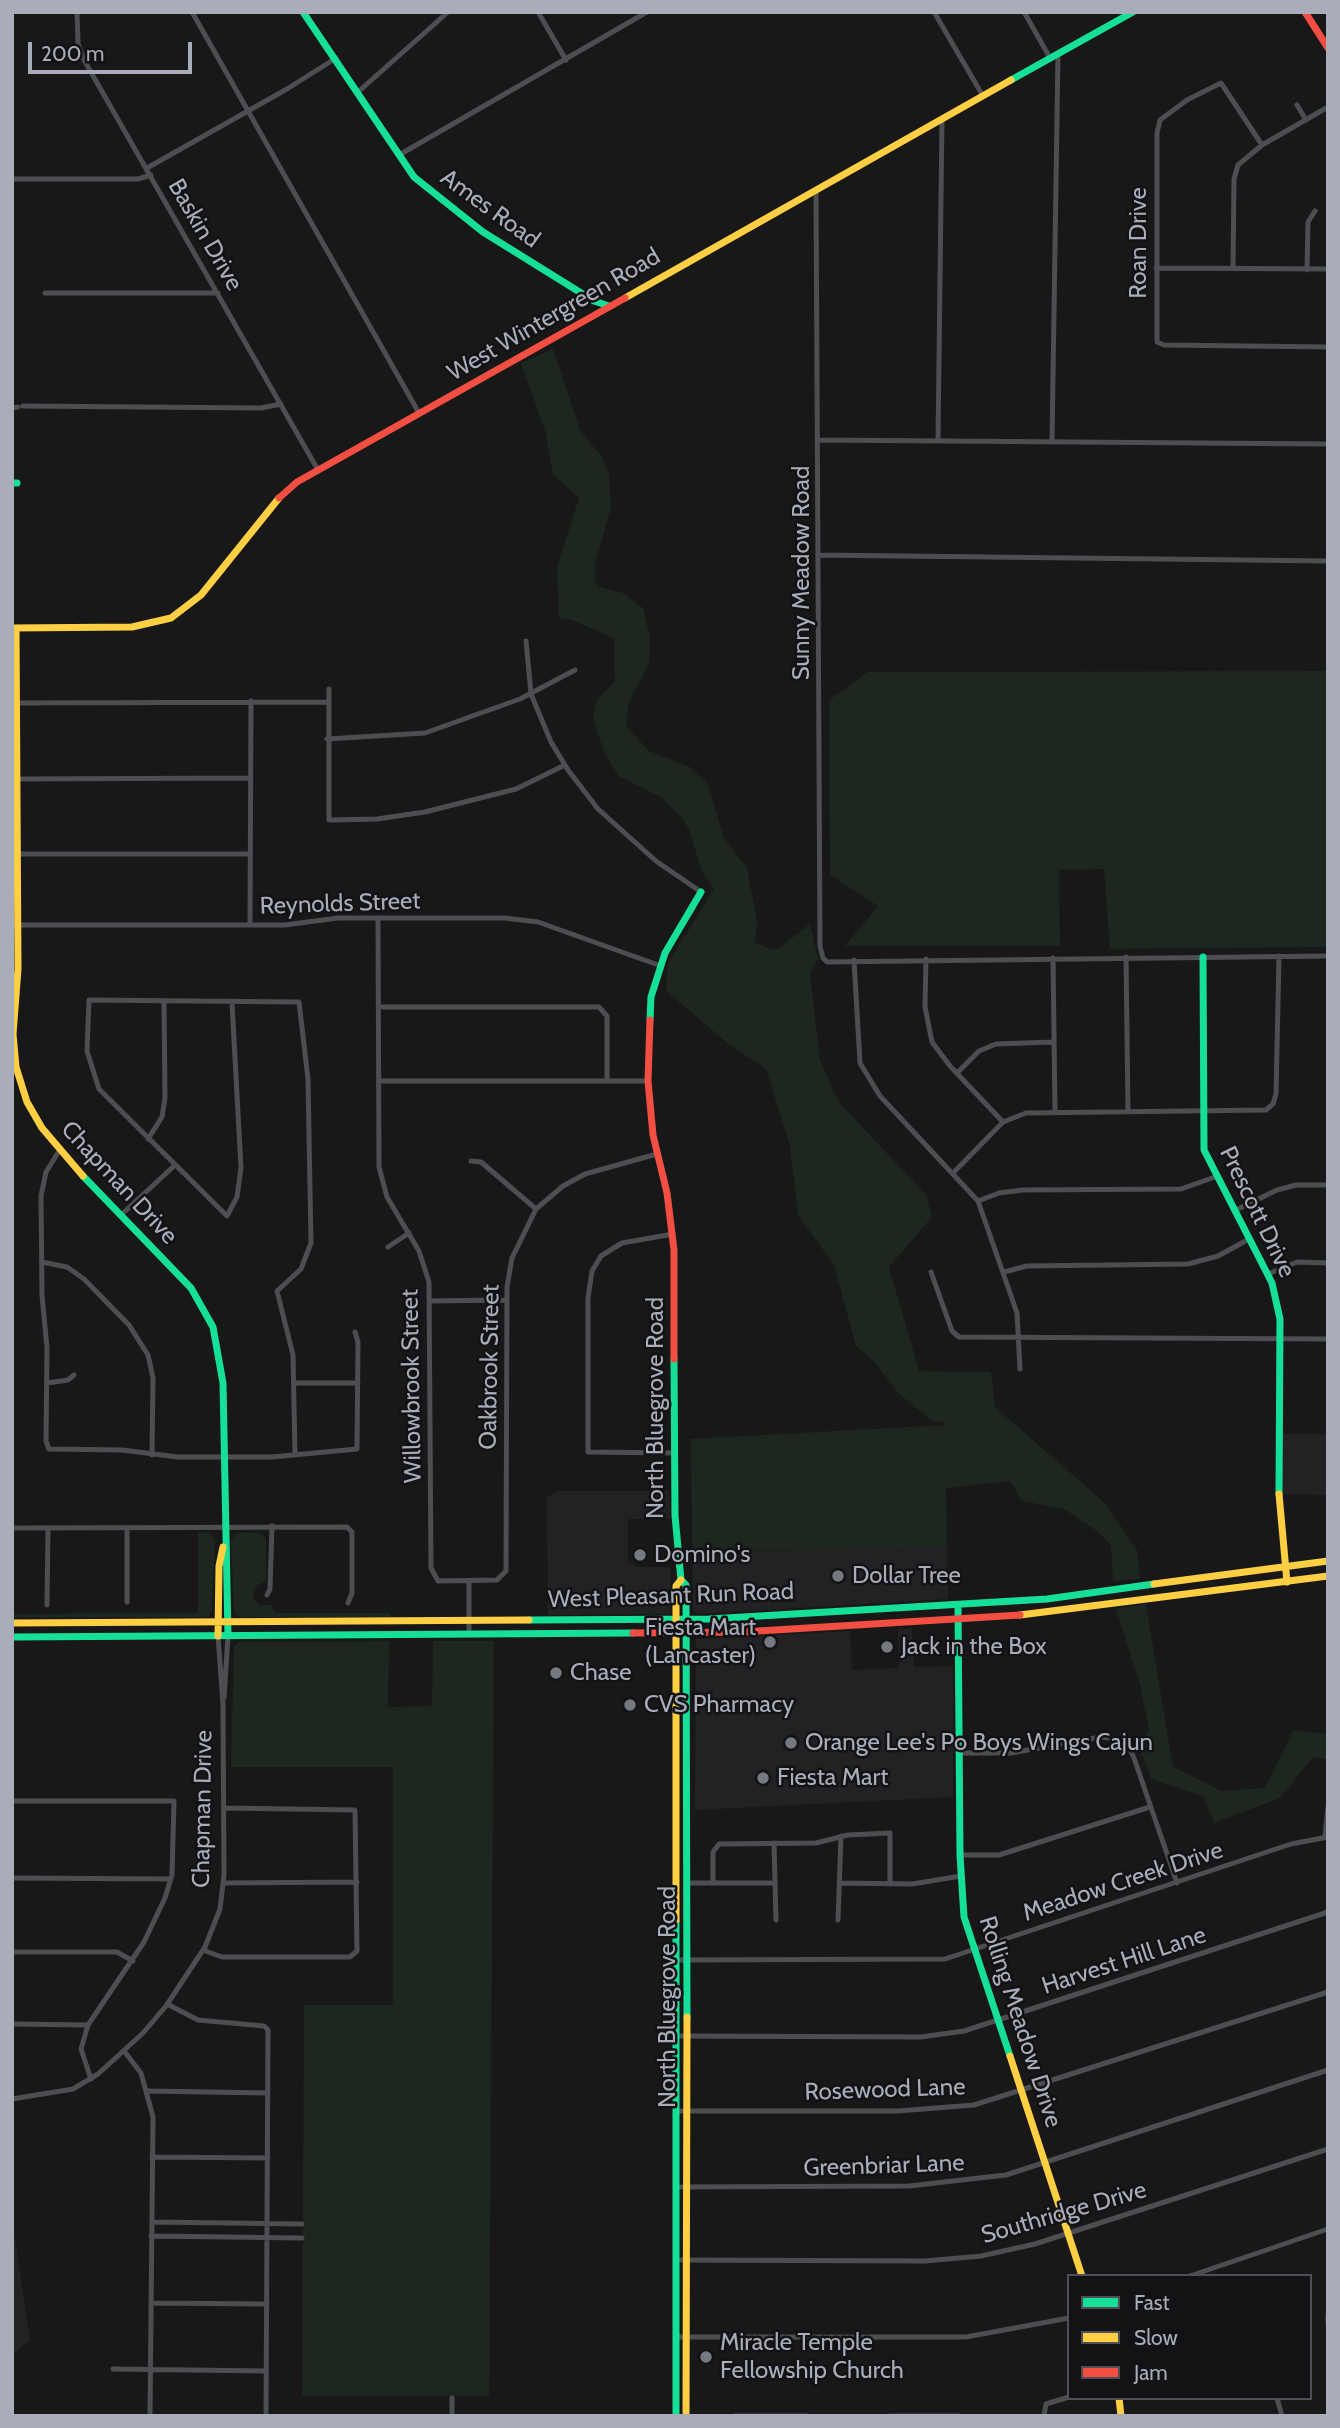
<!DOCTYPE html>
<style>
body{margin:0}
#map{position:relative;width:1340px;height:2428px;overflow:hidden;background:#181819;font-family:Cabin,sans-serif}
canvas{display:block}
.frame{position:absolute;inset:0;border:14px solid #a9adba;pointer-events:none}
.legend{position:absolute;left:1067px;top:2274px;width:245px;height:126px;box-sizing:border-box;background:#131215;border:2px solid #4f5057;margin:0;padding:9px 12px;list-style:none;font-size:21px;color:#a9adba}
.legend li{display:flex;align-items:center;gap:14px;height:35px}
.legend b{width:35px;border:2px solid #4f5057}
.scale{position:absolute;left:28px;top:42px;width:164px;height:32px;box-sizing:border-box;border:4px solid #a9adba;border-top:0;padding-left:9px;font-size:21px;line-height:24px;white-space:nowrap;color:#a9adba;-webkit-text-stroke:5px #131215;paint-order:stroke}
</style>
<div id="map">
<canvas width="1340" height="2428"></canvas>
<div class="frame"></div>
<ul class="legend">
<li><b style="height:9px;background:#16e098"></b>Fast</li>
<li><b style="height:9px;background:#ffcf43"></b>Slow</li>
<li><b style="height:9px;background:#f24e42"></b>Jam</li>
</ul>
<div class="scale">200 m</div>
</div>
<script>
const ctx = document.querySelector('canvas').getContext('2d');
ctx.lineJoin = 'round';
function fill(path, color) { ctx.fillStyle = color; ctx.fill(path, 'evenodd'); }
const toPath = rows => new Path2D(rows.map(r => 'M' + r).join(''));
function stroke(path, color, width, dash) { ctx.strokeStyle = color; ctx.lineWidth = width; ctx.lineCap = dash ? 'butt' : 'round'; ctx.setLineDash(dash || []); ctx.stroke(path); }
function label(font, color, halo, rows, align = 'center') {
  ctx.font = font + ' Cabin,sans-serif'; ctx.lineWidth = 5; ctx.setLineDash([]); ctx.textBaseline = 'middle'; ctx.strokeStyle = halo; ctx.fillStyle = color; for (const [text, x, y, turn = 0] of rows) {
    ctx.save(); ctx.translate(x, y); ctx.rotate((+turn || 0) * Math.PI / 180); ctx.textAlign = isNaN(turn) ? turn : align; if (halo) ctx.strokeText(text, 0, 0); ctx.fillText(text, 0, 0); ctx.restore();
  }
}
const built = toPath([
 [1282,1434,1328,1434,1328,1495,1282,1494],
 [556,1491,669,1491,670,1519,628,1519,628,1559,637,1567,670,1567,671,1614,548,1615,547,1498],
 [947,1549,948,1599,697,1614,693,1611,692,1551],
 [912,1628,914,1667,953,1666,953,1797,695,1810,696,1639,850,1631,852,1670,899,1668,898,1629],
 [12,2218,30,2340,12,2355]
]);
const green = toPath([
 [553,349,581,432,603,458,609,475,611,508,595,563,595,580,598,587,623,593,643,608,650,638,649,664,629,702,626,726,649,751,690,767,708,784,724,838,747,868,757,922,755,942,771,950,779,948,810,924,818,959,810,973,820,1060,838,1101,926,1195,932,1217,889,1267,919,1371,991,1372,995,1407,1105,1503,1137,1550,1140,1579,1113,1581,1111,1545,1097,1531,1064,1509,1022,1501,1010,1481,946,1488,947,1549,692,1551,691,1439,945,1425,945,1422,932,1421,898,1393,875,1362,856,1346,834,1265,798,1215,790,1146,766,1069,731,1046,666,991,668,963,714,889,702,872,689,829,681,817,662,798,619,776,605,755,593,719,597,700,615,681,614,639,573,620,559,618,557,567,579,498,553,475,545,431,521,363],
 [1328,671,1328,947,1110,949,1104,869,1059,870,1060,946,845,946,878,906,830,875,829,700,868,672],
 [198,1533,209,1533,215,1540,212,1612,207,1617,12,1617,12,1614,198,1613],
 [237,1533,259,1533,266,1539,266,1581,256,1586,253,1596,259,1605,271,1605,275,1613,390,1613,390,1617,239,1617,234,1612,231,1540],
 [1146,1604,1173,1767,1221,1791,1265,1788,1294,1730,1328,1734,1328,1760,1313,1757,1280,1798,1214,1823,1203,1796,1151,1779,1138,1744,1149,1731,1140,1685,1116,1609],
 [389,1641,388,1707,432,1706,433,1641,494,1641,489,2396,302,2396,304,2005,393,2005,393,1767,231,1767,234,1647,239,1642]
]);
const street = toPath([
 [77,12,78,44,84,60,318,470],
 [192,12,419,413],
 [538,12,566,60],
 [934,12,983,96],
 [1024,12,1050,58],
 [358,92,448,12],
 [1297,105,1306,120],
 [1262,145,1221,83,1187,100,1160,120,1157,133,1157,342,1164,345,1328,347],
 [399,155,647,12],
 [147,168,287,89,336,58],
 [12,179,138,179,151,175],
 [816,190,820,946,823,958,827,962,1328,956],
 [1156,268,1328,269],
 [1233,268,1234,179,1238,165,1262,145,1328,107],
 [1307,270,1308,222,1315,211],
 [45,293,218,293],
 [23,406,261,408,281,404],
 [12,408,18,407],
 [818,440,1328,444],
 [938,440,942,119],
 [1052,441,1058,54],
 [818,555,1328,561],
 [526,641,531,694,551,742,568,770,598,809,656,861,701,892],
 [329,689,329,820,377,819,425,812,516,789,565,765],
 [16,703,328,702],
 [327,739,425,733,520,699,575,670],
 [17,779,250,778],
 [17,854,250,854],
 [378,918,379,1167,387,1197,419,1251,429,1282,431,1568,438,1581,497,1580,506,1571,507,1287,512,1258,536,1209,563,1186,585,1174,657,1154],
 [12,925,285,925,338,918,505,918,538,922,661,966],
 [250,925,251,701],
 [1126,957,1128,1111],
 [1053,958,1055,1112],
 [926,959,925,1007,932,1042,950,1066,1003,1122],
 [854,960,860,1063,880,1096,978,1201,1017,1313,1020,1369],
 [232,1003,241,1168,237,1197,227,1216,99,1089,87,1051,89,1000,299,1002,308,1079,311,1243,301,1269,277,1291,293,1355,295,1454],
 [379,1007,599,1007,607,1016,607,1081],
 [958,1072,979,1051,996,1044,1054,1042],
 [379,1081,648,1081],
 [148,1139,162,1117,165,1098,164,1001],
 [59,1151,46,1172,41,1196,42,1295,47,1348,46,1441,49,1449,122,1450,178,1457,272,1457,357,1449,358,1342,355,1332],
 [471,1161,481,1162,536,1209],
 [954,1172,1003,1122,1026,1113,1266,1110,1273,1104,1276,1094,1279,956],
 [978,1201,999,1193,1022,1190,1181,1189,1215,1177],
 [1234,1211,1277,1190,1296,1185,1328,1185],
 [121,1215,174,1166],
 [673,1234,622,1243,601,1256,592,1271,588,1298,588,1452,675,1453],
 [388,1247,409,1233],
 [42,1262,67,1267,84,1279,129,1325,148,1355,153,1378,152,1455],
 [931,1272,952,1331,959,1337,1328,1339],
 [1004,1272,1027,1266,1188,1264,1218,1256,1249,1239],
 [1268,1274,1297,1262,1328,1263],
 [430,1301,506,1300],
 [47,1383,68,1380,74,1375],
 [295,1383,358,1383],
 [12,1528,347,1527,352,1532,352,1593,348,1603],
 [127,1528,127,1602],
 [469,1581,469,1634],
 [267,1595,270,1589,272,1526],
 [47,1605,48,1528],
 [224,1698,228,1636],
 [960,1753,1011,1753,1101,1737,1118,1739,1129,1747,1134,1758,1177,1883],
 [12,1801,174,1801,172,1875,165,1898,144,1942,88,2025,81,2049,91,2079],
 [1325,1837,1328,1806],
 [774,1843,776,1920],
 [960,1855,999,1855,1150,1807],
 [12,1878,170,1879],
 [223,1883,357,1882],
 [688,1883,774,1883],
 [713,1883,713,1852,719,1844,816,1843,848,1835,890,1833,890,1884],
 [841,1883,912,1884,961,1876],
 [838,1920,841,1836],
 [203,1950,222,1957,350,1957,357,1951,355,1810,225,1808],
 [12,1952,117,1952,133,1961],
 [677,1960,945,1959,1291,1844,1328,1837],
 [167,2004,198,2020,264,2026,268,2030,266,2416],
 [12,2024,88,2025],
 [677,2036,921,2037,964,2031,1328,1912],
 [124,2051,141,2073,153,2117,150,2416],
 [148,2091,268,2093],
 [12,2099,73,2089,98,2074,143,2033,166,2006,205,1947,220,1909,224,1875,223,1704,218,1636],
 [677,2111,898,2111,974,2105,1328,1992],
 [152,2157,268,2158],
 [677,2187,909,2186,1006,2175,1328,2070],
 [152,2222,302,2224],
 [151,2236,302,2238],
 [676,2260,925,2261,981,2256,1035,2244,1328,2149],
 [1190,2276,1328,2229],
 [151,2303,267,2304],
 [1328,2315,1328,2324],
 [676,2337,966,2337,1069,2318],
 [113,2369,266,2371],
 [1277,2398,1282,2416],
 [452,2416,452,2398],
 [735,2416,808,2416],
 [890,2416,960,2416],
 [1044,2416,1046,2404,1069,2397]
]);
const fast = toPath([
 [303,12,414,177,483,232,594,301,609,306],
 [1011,80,1133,12],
 [12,483,17,483],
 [1203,957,1204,1150,1272,1283,1280,1319,1279,1494],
 [650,1020,651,997,665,953,701,892],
 [83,1176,191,1288,213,1327,223,1383,228,1636],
 [674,1359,675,1516,681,1580,686,1585,687,2017],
 [958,1606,960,1855,964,1917,1010,2056],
 [529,1620,709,1619,1047,1599,1154,1584],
 [12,1637,633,1633],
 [676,1920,676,2416]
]);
const slow = toPath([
 [625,298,1011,80],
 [12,628,132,627,171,618,201,595,279,498],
 [16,628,18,969,13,1034,16,1067,27,1102,42,1128,83,1176],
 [1279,1494,1287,1582],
 [1154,1584,1328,1561],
 [1020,1615,1328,1576],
 [12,1623,529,1620],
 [218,1636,219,1566,223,1547],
 [676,1920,676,1586,681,1580],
 [1010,2056,1082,2276],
 [1119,2398,1121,2416],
 [686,2416,687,2017]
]);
const jam = toPath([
 [1305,12,1328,48],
 [279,498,297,482,625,298],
 [650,1020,648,1081,653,1135,667,1193,674,1250,674,1359],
 [633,1633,742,1632,1020,1615]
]);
const markers = [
 [640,1555,7,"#767982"],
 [838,1576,7,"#767982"],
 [770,1642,7,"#767982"],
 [887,1647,7,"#767982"],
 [556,1673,7,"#767982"],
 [630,1705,7,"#767982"],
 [791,1743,7,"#767982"],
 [763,1778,7,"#767982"],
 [706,2357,7,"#767982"]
];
const streetNames = [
 ["Ames Road",490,209,36],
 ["Baskin Drive",205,235,60],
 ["Roan Drive",1139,243,-90],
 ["West Wintergreen Road",554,315,-30],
 ["Sunny Meadow Road",802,573,-90],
 ["Reynolds Street",340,904,-2],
 ["Chapman Drive",119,1183,47],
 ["Prescott Drive",1257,1212,64],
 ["Oakbrook Street",490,1367,-89],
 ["Willowbrook Street",412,1386,-91],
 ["North Bluegrove Road",656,1408,-90],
 ["West Pleasant Run Road",671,1596,-2],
 ["Chapman Drive",203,1809,-89],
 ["Meadow Creek Drive",1123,1882,-18],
 ["Harvest Hill Lane",1124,1961,-18],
 ["North Bluegrove Road",668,1997,-90],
 ["Rolling Meadow Drive",1020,2022,72],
 ["Rosewood Lane",885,2090,-2],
 ["Greenbriar Lane",884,2166,-2],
 ["Southridge Drive",1064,2213,-16]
];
const poiNames = [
 ["Domino's",654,1555],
 ["Dollar Tree",852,1576],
 ["Fiesta Mart",756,1628,"right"],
 ["(Lancaster)",756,1656,"right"],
 ["Jack in the Box",901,1647],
 ["Chase",570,1673],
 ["CVS Pharmacy",644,1705],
 ["Orange Lee's Po Boys Wings Cajun",805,1743],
 ["Fiesta Mart",777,1778],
 ["Miracle Temple",720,2343],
 ["Fellowship Church",720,2371]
];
fill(built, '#222225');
fill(green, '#1e2620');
stroke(street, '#4c4e52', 5);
stroke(fast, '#16e098', 7);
stroke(slow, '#ffcf43', 7);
stroke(jam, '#f24e42', 7);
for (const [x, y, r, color] of markers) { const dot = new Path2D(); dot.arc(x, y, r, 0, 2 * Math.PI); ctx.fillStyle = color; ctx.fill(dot); stroke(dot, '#131215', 2.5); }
label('24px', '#a9adba', '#131215', streetNames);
label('24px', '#a9adba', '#131215', poiNames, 'left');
</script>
